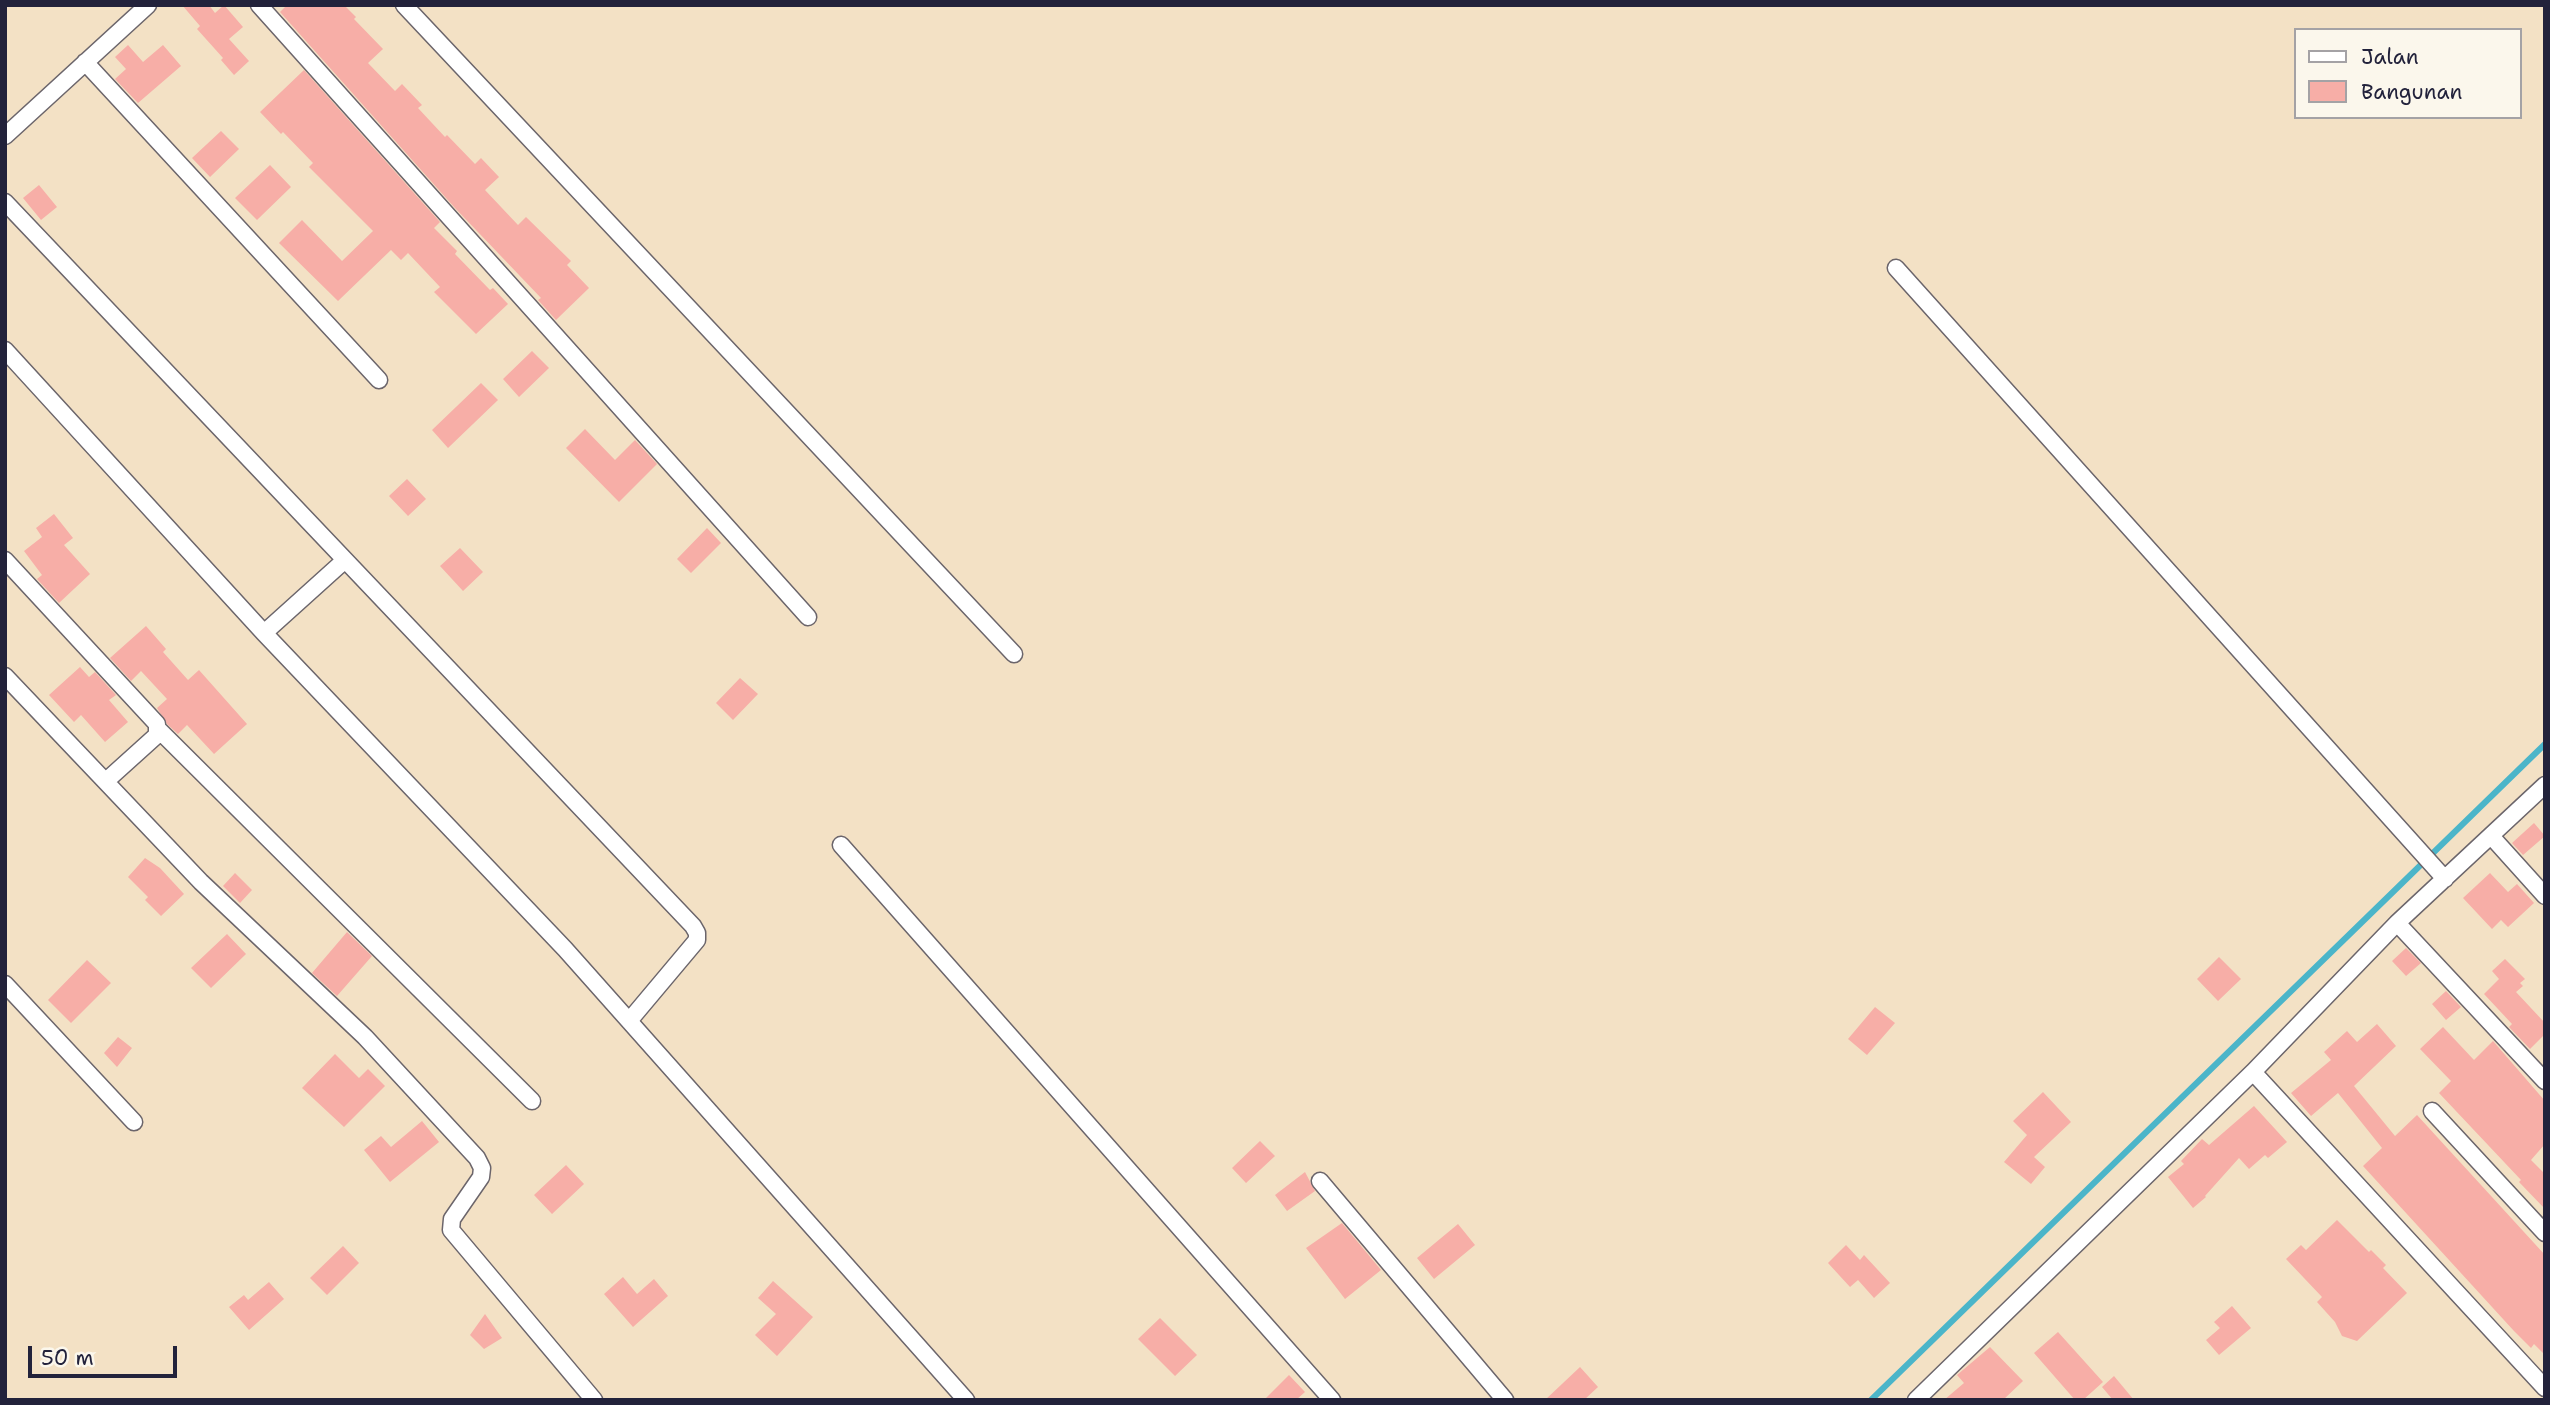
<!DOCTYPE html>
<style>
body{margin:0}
#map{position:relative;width:2550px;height:1405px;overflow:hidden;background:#f3e1c5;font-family:"Shantell Sans",sans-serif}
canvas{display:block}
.frame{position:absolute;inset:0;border:7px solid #22223b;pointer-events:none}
.legend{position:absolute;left:2294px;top:28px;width:228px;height:91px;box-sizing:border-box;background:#fbf7ec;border:2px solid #a4a2a5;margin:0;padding:9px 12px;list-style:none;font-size:21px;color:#22223b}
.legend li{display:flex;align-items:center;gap:14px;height:35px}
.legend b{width:35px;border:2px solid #a4a2a5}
.scale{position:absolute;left:28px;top:1346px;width:149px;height:32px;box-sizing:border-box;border:4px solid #22223b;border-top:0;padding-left:9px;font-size:21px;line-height:24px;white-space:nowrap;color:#22223b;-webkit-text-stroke:5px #fbf7ec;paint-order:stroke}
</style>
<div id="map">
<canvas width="2550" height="1405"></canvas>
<div class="frame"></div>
<ul class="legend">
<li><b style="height:9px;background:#fff"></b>Jalan</li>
<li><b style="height:19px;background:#f7aea7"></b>Bangunan</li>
</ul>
<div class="scale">50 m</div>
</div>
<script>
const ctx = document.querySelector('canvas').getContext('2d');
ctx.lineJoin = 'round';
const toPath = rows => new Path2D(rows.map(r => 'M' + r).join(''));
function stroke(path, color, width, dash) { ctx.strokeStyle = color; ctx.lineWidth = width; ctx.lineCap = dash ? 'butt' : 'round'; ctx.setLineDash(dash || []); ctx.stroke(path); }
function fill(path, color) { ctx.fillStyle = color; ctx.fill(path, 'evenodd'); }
const stream = toPath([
 [1871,1400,2545,744]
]);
const building = toPath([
 [182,5,209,5,215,13,224,5,243,27,229,39,249,61,234,75,221,60,223,58,197,29,200,26],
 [287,5,344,5,356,17,354,19,383,49,368,63,395,91,402,84,422,105,418,108,445,137,447,135,475,164,481,158,499,177,485,190,518,225,526,217,571,261,567,265,589,288,556,320,538,300,541,298,455,208,280,12],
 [128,45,143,62,163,45,181,66,138,103,115,79,126,69,115,57],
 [304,70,440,222,434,228,457,251,455,254,490,290,493,288,508,304,476,334,434,292,440,287,408,253,401,260,391,250,338,301,279,243,302,220,342,261,373,231,309,167,313,163,283,132,281,134,260,112],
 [221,131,239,149,210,177,192,158],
 [270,165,291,187,257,220,235,198],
 [39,185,57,207,41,220,23,198],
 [532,351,549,368,519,397,503,379],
 [481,383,498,400,448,448,432,430],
 [585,429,615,460,635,440,657,464,619,502,566,448],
 [407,479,426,499,408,516,389,496],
 [54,514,73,538,64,545,90,574,59,603,37,579,42,575,24,551,42,537,36,528],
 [707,528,721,543,691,573,677,559],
 [460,548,483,572,463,591,440,566],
 [146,626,166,649,163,652,188,680,199,670,247,724,214,754,187,725,178,734,167,724,157,708,167,699,141,671,131,681,110,658],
 [80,667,89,677,95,672,116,695,109,700,128,722,105,742,81,715,74,722,49,695],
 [740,678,758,694,733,720,716,703],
 [2534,823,2545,836,2523,855,2512,843],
 [145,858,160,868,184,894,161,916,145,900,148,897,128,877],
 [235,873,252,890,240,903,223,886],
 [2490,873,2508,892,2517,884,2534,903,2508,927,2501,920,2492,929,2463,898],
 [347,932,372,956,337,996,312,973],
 [227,934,246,954,211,988,191,968],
 [2406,948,2421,963,2406,976,2392,961],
 [2219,957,2241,979,2218,1001,2197,979],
 [2505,959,2525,979,2520,983,2523,986,2516,992,2545,1023,2545,1034,2530,1049,2509,1027,2512,1024,2484,994,2499,979,2492,971],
 [87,960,111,983,71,1023,48,1000],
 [2446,991,2461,1007,2446,1020,2432,1004],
 [1875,1007,1895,1023,1867,1055,1848,1039],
 [2377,1024,2396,1046,2354,1086,2395,1136,2417,1115,2545,1255,2545,1355,2534,1344,2531,1348,2514,1331,2363,1166,2382,1148,2338,1093,2311,1116,2291,1093,2331,1060,2324,1052,2347,1031,2357,1042],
 [2443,1027,2474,1060,2493,1041,2545,1101,2545,1144,2531,1160,2545,1174,2545,1209,2519,1182,2521,1180,2439,1093,2451,1081,2420,1049],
 [118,1037,132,1048,117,1067,104,1053],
 [335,1054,359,1078,368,1069,385,1086,344,1127,302,1088],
 [2043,1092,2071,1122,2034,1157,2045,1167,2031,1184,2004,1162,2027,1135,2013,1121],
 [2254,1106,2287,1142,2268,1158,2265,1155,2249,1169,2239,1158,2205,1196,2206,1197,2193,1208,2168,1177,2184,1164,2181,1161,2202,1139,2209,1145],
 [422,1121,439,1142,390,1182,364,1150,381,1136,391,1147],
 [1260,1141,1275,1156,1246,1183,1232,1168],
 [566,1165,584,1184,552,1214,534,1195],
 [1305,1172,1315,1191,1287,1211,1275,1195],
 [2337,1220,2369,1252,2371,1250,2386,1265,2383,1268,2407,1293,2357,1341,2342,1336,2335,1322,2317,1302,2322,1297,2286,1259,2301,1245,2306,1250],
 [1342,1223,1381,1270,1345,1299,1306,1248],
 [1458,1224,1475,1245,1434,1279,1417,1258],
 [1846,1245,1860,1260,1864,1255,1890,1283,1874,1298,1858,1280,1850,1287,1828,1263],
 [343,1246,359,1263,327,1295,310,1278],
 [623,1277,637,1294,654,1279,668,1296,633,1327,604,1294],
 [773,1281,813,1317,777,1356,755,1335,776,1314,758,1298],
 [269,1282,284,1299,249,1330,229,1307,244,1295,248,1300],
 [2232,1306,2251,1328,2219,1355,2206,1340,2220,1328,2214,1322],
 [485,1314,502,1338,484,1349,470,1335],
 [1160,1318,1197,1355,1175,1376,1138,1339],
 [2058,1332,2103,1382,2083,1400,2075,1400,2034,1353],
 [1990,1347,2023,1381,2003,1400,1944,1400,1964,1383,1957,1375],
 [1580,1367,1598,1387,1584,1400,1545,1400],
 [1289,1375,1305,1392,1296,1400,1264,1400],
 [2114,1376,2134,1400,2113,1400,2102,1387]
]);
const minor = toPath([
 [259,5,808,617],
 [404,5,1014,654],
 [85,62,379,380],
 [5,136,148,5],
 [5,202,693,926,697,933,697,940,629,1021],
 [1896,268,2445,879],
 [5,350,264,633,565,949,966,1400],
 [5,560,157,724,157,735,106,781],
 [264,633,345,560],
 [5,676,201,882,365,1037,477,1158,482,1168,481,1177,452,1219,451,1230,594,1400],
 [159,730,532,1101],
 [2491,836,2545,896],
 [841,845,1332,1400],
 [2397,923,2545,1081],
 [5,984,134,1122],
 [2253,1072,2545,1388],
 [2432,1111,2545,1233],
 [1320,1181,1505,1400],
 [1916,1400,2253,1072,2397,923,2545,785]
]);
stroke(stream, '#4bb5c9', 6);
fill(building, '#f7aea7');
stroke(minor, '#6b656b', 19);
stroke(minor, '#fff', 16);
</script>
